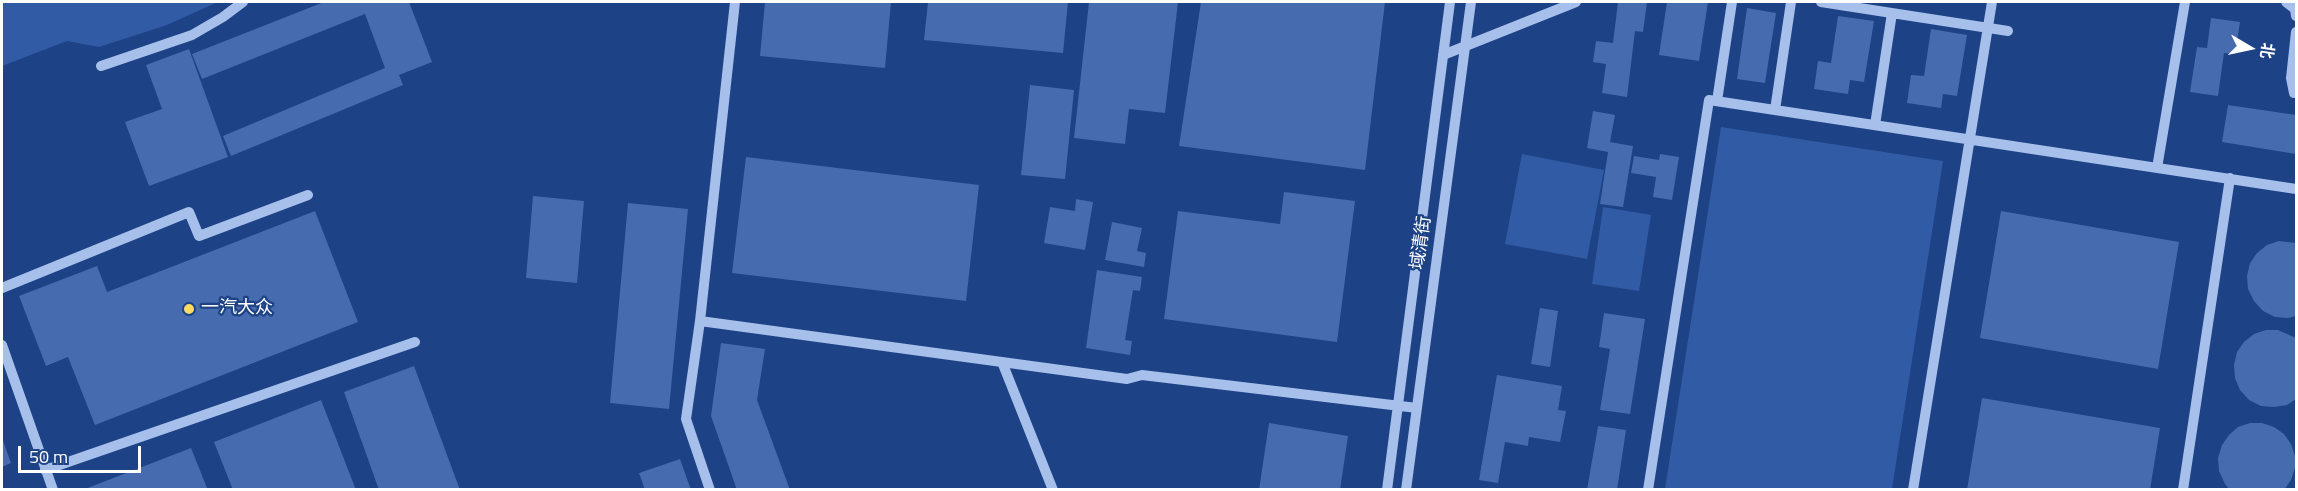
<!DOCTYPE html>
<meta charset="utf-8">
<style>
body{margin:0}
#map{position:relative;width:2298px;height:491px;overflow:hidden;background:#1d4286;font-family:"Titillium Web","Noto Sans SC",sans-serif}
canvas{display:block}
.frame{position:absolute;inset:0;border:3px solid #fff;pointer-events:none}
.north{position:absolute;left:2220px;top:18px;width:60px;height:60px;-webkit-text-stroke:4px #1d4286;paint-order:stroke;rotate:99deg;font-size:16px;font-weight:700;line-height:24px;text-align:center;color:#fff}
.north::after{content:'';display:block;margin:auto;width:21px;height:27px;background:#fff;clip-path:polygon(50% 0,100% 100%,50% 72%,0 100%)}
.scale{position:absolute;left:18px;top:446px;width:123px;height:27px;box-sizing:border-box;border:3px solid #fff;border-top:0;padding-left:8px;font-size:18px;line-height:21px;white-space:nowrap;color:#fff;-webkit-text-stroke:4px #1d4286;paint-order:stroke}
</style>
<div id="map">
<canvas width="2298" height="491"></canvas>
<div class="frame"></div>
<div class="north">北</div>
<div class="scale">50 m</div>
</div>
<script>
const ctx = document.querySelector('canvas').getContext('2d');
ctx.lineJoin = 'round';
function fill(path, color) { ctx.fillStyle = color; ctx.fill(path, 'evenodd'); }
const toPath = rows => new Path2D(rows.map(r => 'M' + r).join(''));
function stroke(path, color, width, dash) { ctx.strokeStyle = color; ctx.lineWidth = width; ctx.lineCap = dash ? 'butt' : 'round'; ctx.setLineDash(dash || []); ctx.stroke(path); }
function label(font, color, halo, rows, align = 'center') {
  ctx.font = font + ' "Titillium Web","Noto Sans SC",sans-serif'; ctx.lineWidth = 4.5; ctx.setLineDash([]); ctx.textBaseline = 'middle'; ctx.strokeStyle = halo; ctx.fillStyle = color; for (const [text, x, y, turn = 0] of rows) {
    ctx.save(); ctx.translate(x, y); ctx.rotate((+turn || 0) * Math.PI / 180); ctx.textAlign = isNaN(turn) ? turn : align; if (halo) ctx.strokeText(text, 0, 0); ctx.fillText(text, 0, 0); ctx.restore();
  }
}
const green = toPath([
 [2,2,218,2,167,25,99,47,67,41,2,66],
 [1721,127,1943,161,1892,489,1665,489],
 [1522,154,1604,170,1587,259,1505,244],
 [1603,207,1651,215,1639,291,1592,284]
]);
const building = toPath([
 [324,2,409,2,432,62,399,75,403,85,231,156,223,136,385,68,365,14,202,79,192,54],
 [765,2,891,2,885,68,760,56],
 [928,2,1068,2,1063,53,924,40],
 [1089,2,1178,2,1165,113,1129,109,1125,144,1074,138],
 [1201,2,1385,2,1365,170,1179,146],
 [1618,2,1647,2,1643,32,1635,31,1627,97,1602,93,1606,64,1593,62,1596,41,1613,43],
 [1667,2,1708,2,1699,61,1659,55],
 [1747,8,1776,13,1765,83,1737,79],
 [1838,16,1874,21,1864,82,1850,80,1848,94,1814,89,1818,61,1831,63],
 [2211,18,2240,22,2235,54,2224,53,2218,96,2190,92,2197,47,2207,48],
 [1931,29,1967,35,1957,96,1943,94,1941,108,1907,103,1911,75,1924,76],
 [189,49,228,157,149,186,125,122,162,109,146,65],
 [1030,85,1074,90,1065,179,1021,175],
 [2228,105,2296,115,2296,154,2222,142],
 [1593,111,1615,115,1610,142,1633,146,1623,207,1600,204,1608,152,1587,148],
 [1660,154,1679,157,1672,200,1653,197,1656,177,1631,173,1634,156,1659,160],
 [746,157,979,185,966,301,732,273],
 [1284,192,1355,201,1337,342,1164,319,1178,211,1280,224],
 [533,196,584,201,577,283,526,278],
 [1076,199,1093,202,1085,250,1044,243,1050,207,1075,211],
 [628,203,688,209,669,409,610,403],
 [315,211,358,322,95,425,68,357,46,366,19,296,97,266,107,292],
 [2001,211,2179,242,2158,369,1980,338],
 [1112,222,1142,228,1137,251,1146,253,1144,267,1105,260],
 [2279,241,2296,243,2296,316,2288,318,2275,317,2263,311,2254,301,2248,289,2247,276,2250,263,2257,253,2267,245],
 [1097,270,1142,277,1140,291,1133,290,1125,340,1132,341,1130,355,1086,348],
 [1540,308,1558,311,1550,367,1531,364],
 [1604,313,1645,319,1630,414,1600,410,1610,349,1599,347],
 [2266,330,2278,330,2296,338,2296,399,2287,405,2274,407,2261,406,2249,400,2240,390,2235,378,2234,365,2237,352,2244,342,2254,334],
 [721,343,765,349,757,400,790,490,737,490,711,416],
 [414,366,460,490,379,490,344,392],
 [1497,375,1562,386,1558,410,1566,411,1560,442,1529,437,1528,446,1505,442,1498,483,1479,480],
 [1982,398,2160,428,2150,490,1967,490],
 [321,400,356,490,233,490,214,442],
 [1269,423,1348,436,1340,490,1259,490],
 [2250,423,2262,423,2274,427,2284,434,2291,444,2295,456,2295,468,2291,480,2284,490,2230,490,2225,484,2219,471,2218,458,2222,445,2229,435,2238,427],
 [1598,426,1626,430,1617,490,1587,490],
 [2,438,11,463,2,467],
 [191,448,207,488,85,490,85,489],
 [680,459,691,490,645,490,639,473]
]);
const minor = toPath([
 [735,2,700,321,1127,379,1142,375,1417,408],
 [1821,2,2008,31],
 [2286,2,2295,9,2296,16],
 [2296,32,2291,78,2294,93,2296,93],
 [1443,55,1576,2],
 [101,66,192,35,223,17,243,2],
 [1717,101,1732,2],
 [1775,110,1791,2],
 [1875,125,1892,13],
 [2157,168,2185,2],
 [2,288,189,212,199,236,308,195],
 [700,321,686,419,710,490],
 [2,345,53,490],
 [1002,362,1053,490],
 [45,470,415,342],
 [1387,490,1450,2],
 [1406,490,1471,2],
 [1648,490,1709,100,2296,189],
 [1913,490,1992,2],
 [2183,490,2230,178]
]);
const markers = [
 [189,309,6,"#fadb64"]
];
const streetNames = [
 ["域清街",1422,243,-82]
];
const poiNames = [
 ["一汽大众",201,309]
];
fill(green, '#315ba4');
fill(building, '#466caf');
stroke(minor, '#a6bfeb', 10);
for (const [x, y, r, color] of markers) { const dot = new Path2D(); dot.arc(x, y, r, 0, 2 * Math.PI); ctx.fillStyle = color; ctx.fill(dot); stroke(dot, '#1d4286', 2); }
label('18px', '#fff', '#1d4286', streetNames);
label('18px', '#fff', '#1d4286', poiNames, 'left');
</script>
